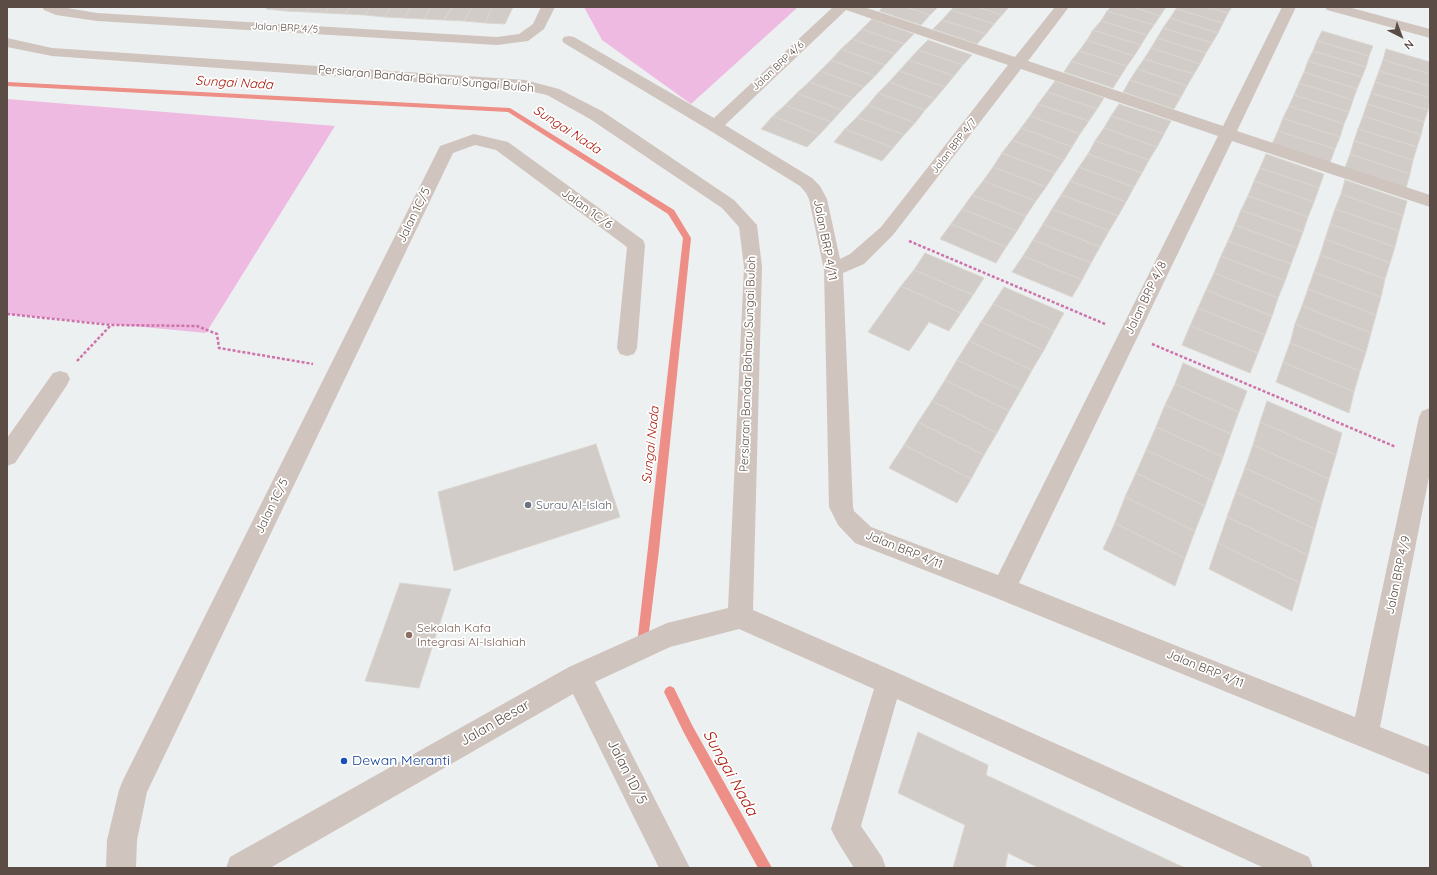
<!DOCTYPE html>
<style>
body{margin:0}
#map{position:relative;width:1437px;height:875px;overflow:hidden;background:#edf0f0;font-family:Quicksand,sans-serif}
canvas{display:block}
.frame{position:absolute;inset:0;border:8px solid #5b4d45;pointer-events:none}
.north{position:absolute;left:1381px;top:16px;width:40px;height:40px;-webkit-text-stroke:3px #fff;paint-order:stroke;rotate:138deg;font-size:11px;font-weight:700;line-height:16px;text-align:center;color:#5b4d45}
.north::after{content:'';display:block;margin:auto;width:14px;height:18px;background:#5b4d45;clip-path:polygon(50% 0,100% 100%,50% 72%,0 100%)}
</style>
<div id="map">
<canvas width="1437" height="875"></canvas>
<div class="frame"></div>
<div class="north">N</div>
</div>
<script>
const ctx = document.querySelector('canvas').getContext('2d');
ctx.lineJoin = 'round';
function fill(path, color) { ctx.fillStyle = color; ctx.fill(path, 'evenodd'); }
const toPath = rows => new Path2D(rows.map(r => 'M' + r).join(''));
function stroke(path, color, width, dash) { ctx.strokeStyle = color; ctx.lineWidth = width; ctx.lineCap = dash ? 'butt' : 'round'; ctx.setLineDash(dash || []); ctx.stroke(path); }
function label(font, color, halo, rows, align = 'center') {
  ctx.font = font + ' Quicksand,sans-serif'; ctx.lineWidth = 3.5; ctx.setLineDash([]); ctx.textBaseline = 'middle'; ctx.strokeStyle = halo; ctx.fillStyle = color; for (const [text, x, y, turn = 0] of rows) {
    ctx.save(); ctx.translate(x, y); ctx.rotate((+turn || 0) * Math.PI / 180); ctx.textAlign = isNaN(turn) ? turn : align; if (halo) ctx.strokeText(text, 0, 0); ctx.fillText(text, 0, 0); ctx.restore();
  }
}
const green = toPath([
 [584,7,798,7,691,104,602,40],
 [7,99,335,126,206,333,7,314]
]);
const stream = toPath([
 [7,82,510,108,674,210,691,238,659,550,648,640,644,642,640,640,638,636,683,238,668,214,508,112,7,86,7,82],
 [670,686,674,688,692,725,772,868,758,868,684,733,666,696,664,692,666,688,670,686]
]);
const building = toPath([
 [268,7,289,7,286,11,266,9,268,7],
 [289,7,309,7,306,12,286,11,289,7],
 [309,7,329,7,325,13,306,12,309,7],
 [329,7,350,7,345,14,325,13,329,7],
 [350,7,370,7,365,15,345,14,350,7],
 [370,7,391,7,384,17,365,15,370,7],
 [391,7,411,7,404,18,384,17,391,7],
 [411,7,431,7,424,19,404,18,411,7],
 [431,7,452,7,444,20,424,19,431,7],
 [452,7,472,7,464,21,444,20,452,7],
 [472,7,492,7,485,23,464,21,472,7],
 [492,7,513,7,505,24,485,23,492,7],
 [883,7,906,7,930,15,921,25,879,11,883,7],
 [906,7,938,7,930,15,906,7],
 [954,7,978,7,1002,15,994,24,951,10,954,7],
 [978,7,1009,7,1002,15,978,7],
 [1111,7,1132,7,1160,16,1154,25,1107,11,1111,7],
 [1132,7,1166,7,1160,16,1132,7],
 [1177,7,1206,7,1228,13,1223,23,1176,9,1177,7],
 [1206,7,1232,7,1228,13,1206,7],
 [1176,9,1223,23,1218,33,1170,18,1176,9],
 [951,10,994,24,986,34,942,20,951,10],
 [1107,11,1154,25,1147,35,1101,21,1107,11],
 [1170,18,1218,33,1212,43,1163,28,1170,18],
 [872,19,914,34,904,44,862,29,872,19],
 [942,20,986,34,977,44,933,29,942,20],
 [1101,21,1147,35,1141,45,1093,30,1101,21],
 [1163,28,1212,43,1206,53,1157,38,1163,28],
 [862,29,904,44,895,54,852,39,862,29],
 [1093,30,1141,45,1134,56,1087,40,1093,30],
 [1322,31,1373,46,1369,56,1317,41,1322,31],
 [1157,38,1206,53,1200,64,1151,48,1157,38],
 [852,39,895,54,885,65,841,49,852,39],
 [928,40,972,55,963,65,918,50,928,40],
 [1087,40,1134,56,1127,66,1079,51,1087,40],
 [1317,41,1369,56,1366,67,1313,51,1317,41],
 [1151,48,1200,64,1194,74,1144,59,1151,48],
 [841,49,885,65,875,76,831,60,841,49],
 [1386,49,1430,62,1430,74,1383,60,1386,49],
 [918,50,963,65,954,76,909,60,918,50],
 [1079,51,1127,66,1120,77,1071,61,1079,51],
 [1313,51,1366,67,1362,77,1308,61,1313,51],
 [1144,59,1194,74,1187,86,1137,69,1144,59],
 [831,60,875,76,864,87,820,71,831,60],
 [909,60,954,76,945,87,899,71,909,60],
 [1383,60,1430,74,1430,86,1379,71,1383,60],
 [1071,61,1120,77,1113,88,1064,72,1071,61],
 [1308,61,1362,77,1357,89,1304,72,1308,61],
 [1137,69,1187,86,1181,97,1130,80,1137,69],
 [820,71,864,87,853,98,809,82,820,71],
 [899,71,945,87,935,99,889,82,899,71],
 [1379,71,1430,86,1430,98,1375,82,1379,71],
 [1304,72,1357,89,1353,100,1299,83,1304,72],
 [1130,80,1181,97,1174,109,1123,92,1130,80],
 [1055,81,1104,98,1097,109,1047,92,1055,81],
 [809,82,853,98,842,110,797,93,809,82],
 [889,82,935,99,925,110,878,93,889,82],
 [1375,82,1430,98,1428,110,1371,93,1375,82],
 [1299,83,1353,100,1349,112,1294,95,1299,83],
 [1047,92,1097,109,1089,121,1038,104,1047,92],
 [797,93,842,110,831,122,785,105,797,93],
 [878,93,925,110,915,123,868,105,878,93],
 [1371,93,1428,110,1424,122,1367,104,1371,93],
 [1294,95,1349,112,1344,124,1289,106,1294,95],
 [1038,104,1089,121,1080,134,1030,116,1038,104],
 [1119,104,1171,121,1164,134,1111,116,1119,104],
 [1367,104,1424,122,1421,135,1363,116,1367,104],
 [785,105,831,122,819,135,773,116,785,105],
 [868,105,915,123,904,135,857,117,868,105],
 [1289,106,1344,124,1340,137,1283,118,1289,106],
 [773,116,819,135,807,147,761,129,773,116],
 [1030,116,1080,134,1072,147,1021,128,1030,116],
 [1111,116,1164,134,1157,147,1104,128,1111,116],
 [1363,116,1421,135,1417,147,1358,129,1363,116],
 [857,117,904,135,893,148,845,129,857,117],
 [1283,118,1340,137,1335,149,1278,131,1283,118],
 [1021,128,1072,147,1064,160,1012,140,1021,128],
 [1104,128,1157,147,1149,160,1095,141,1104,128],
 [845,129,893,148,882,161,834,142,845,129],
 [1358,129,1417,147,1413,160,1354,141,1358,129],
 [1278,131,1335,149,1330,163,1272,144,1278,131],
 [1012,140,1064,160,1055,173,1002,153,1012,140],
 [1095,141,1149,160,1142,173,1088,154,1095,141],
 [1354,141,1413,160,1410,174,1350,154,1354,141],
 [1002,153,1055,173,1046,187,993,167,1002,153],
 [1088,154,1142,173,1134,187,1079,167,1088,154],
 [1266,154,1324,174,1319,188,1260,168,1266,154],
 [1350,154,1410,174,1406,188,1345,168,1350,154],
 [993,167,1046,187,1036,201,983,181,993,167],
 [1079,167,1134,187,1126,202,1070,181,1079,167],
 [1260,168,1319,188,1314,202,1254,181,1260,168],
 [1345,180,1407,201,1403,216,1341,194,1345,180],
 [983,181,1036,201,1026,216,972,195,983,181],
 [1070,181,1126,202,1118,216,1061,195,1070,181],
 [1254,181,1314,202,1308,217,1248,196,1254,181],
 [1341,194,1403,216,1399,231,1335,209,1341,194],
 [972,195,1026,216,1017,231,962,209,972,195],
 [1061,195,1118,216,1109,231,1052,209,1061,195],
 [1248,196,1308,217,1303,232,1241,210,1248,196],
 [962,209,1017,231,1006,247,951,224,962,209],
 [1052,209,1109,231,1100,247,1043,224,1052,209],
 [1335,209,1399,231,1395,247,1330,224,1335,209],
 [1241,210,1303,232,1297,248,1235,225,1241,210],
 [951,224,1006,247,996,263,940,239,951,224],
 [1043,224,1100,247,1091,263,1033,240,1043,224],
 [1330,224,1395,247,1390,263,1325,239,1330,224],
 [1235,225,1297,248,1291,264,1228,241,1235,225],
 [1325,239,1390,263,1385,279,1320,255,1325,239],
 [1033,240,1091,263,1082,280,1023,256,1033,240],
 [1228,241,1291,264,1285,281,1221,256,1228,241],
 [925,253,984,278,973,295,914,270,925,253],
 [1320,255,1385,279,1381,297,1314,272,1320,255],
 [1023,256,1082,280,1072,297,1012,272,1023,256],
 [1221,256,1285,281,1278,298,1214,273,1221,256],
 [914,270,973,295,961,313,901,286,914,270],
 [1314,272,1381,297,1376,315,1308,289,1314,272],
 [1214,273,1278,298,1272,316,1206,290,1214,273],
 [901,286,961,313,949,331,929,322,909,351,868,332,901,286],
 [1004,287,1064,313,1054,331,993,304,1004,287],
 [1308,289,1376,315,1371,333,1302,306,1308,289],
 [1206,290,1272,316,1265,335,1198,308,1206,290],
 [993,304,1054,331,1044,350,981,322,993,304],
 [1302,306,1371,333,1366,352,1295,324,1302,306],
 [1198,308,1265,335,1258,353,1190,326,1198,308],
 [981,322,1044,350,1032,370,969,341,981,322],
 [1295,324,1366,352,1360,371,1290,343,1295,324],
 [1190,326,1258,353,1250,373,1182,345,1190,326],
 [969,341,1032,370,1021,390,957,360,969,341],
 [1290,343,1360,371,1354,392,1283,362,1290,343],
 [957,360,1021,390,1009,411,945,380,957,360],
 [1283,362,1354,392,1349,413,1276,382,1283,362],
 [1183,363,1247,391,1239,412,1175,384,1183,363],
 [945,380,1009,411,997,433,932,401,945,380],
 [1175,384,1239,412,1231,434,1165,405,1175,384],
 [932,401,997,433,984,455,918,422,932,401],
 [1267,401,1342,433,1336,455,1260,422,1267,401],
 [1165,405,1231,434,1223,457,1156,427,1165,405],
 [918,422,984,455,971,479,904,445,918,422],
 [1260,422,1336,455,1329,479,1253,445,1260,422],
 [1156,427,1223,457,1214,481,1146,450,1156,427],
 [596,444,620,517,454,571,438,492,596,444],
 [904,445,971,479,957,503,889,468,904,445],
 [1253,445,1329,479,1322,503,1245,468,1253,445],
 [1146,450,1214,481,1205,506,1136,473,1146,450],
 [1245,468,1322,503,1315,529,1236,492,1245,468],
 [1136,473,1205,506,1195,531,1125,497,1136,473],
 [1236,492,1315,529,1308,555,1227,517,1236,492],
 [1125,497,1195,531,1185,558,1115,523,1125,497],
 [1227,517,1308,555,1300,583,1218,543,1227,517],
 [1115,523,1185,558,1175,586,1103,549,1115,523],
 [1218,543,1300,583,1292,611,1209,569,1218,543],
 [400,583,451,589,419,688,365,681,400,583],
 [918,732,988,765,986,775,1185,868,1039,868,1008,853,1005,868,953,868,965,825,898,793,918,732]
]);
const path = toPath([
 [909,241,1105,324],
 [7,314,111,325,197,326,217,334,219,348,313,364],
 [1152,344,1396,447],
 [77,361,111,325]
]);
const minor = toPath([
 [42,7,61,7,97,13,497,37,519,34,533,24,541,7,555,7,544,29,528,41,497,45,97,21,56,15,44,10,42,7],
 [833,7,864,7,1015,57,1055,7,1069,7,1028,61,1223,126,1282,7,1296,7,1237,131,1430,195,1430,207,1232,141,1019,583,1355,717,1419,417,1422,411,1430,408,1430,472,1380,727,1430,747,1430,775,996,598,855,543,838,525,829,507,824,270,809,199,806,193,800,186,709,130,564,43,562,40,564,37,569,36,574,37,714,118,833,7],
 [846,10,1008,65,881,227,850,254,840,259,827,199,820,186,812,178,725,125,846,10],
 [1021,69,1218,136,998,575,871,527,854,511,853,507,843,273,864,264,893,235,1021,69],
 [1325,7,1348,7,1430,29,1430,38,1327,10,1325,7],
 [7,38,52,48,525,80,559,89,602,111,734,200,757,225,762,267,753,610,898,673,1309,857,1313,868,1264,868,897,699,861,826,882,857,886,868,854,868,836,839,831,829,874,689,739,629,670,647,595,682,690,868,659,868,573,694,270,868,226,868,230,857,569,667,667,623,728,608,744,267,739,227,722,208,590,119,547,95,525,90,52,56,7,47,7,38],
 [474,134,508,142,643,240,645,245,637,348,634,354,627,356,620,354,617,348,627,247,496,150,475,145,453,153,147,792,137,840,136,868,106,868,107,840,119,790,123,780,440,146,474,134],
 [60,371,67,373,70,379,67,385,15,463,7,466,7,438,53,373,60,371]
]);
const markers = [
 [528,505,4,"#6b7280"],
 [409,635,4,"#8d6e63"],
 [344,761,4,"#1a4fb4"]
];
const farStreetnames = [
 ["Jalan BRP 4/5",285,28,3],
 ["Jalan BRP 4/6",778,66,-43],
 ["Jalan BRP 4/7",954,146,-52]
];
const streetNames = [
 ["Persiaran Bandar Baharu Sungai Buloh",426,79,5],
 ["Jalan 1C/6",587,209,36],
 ["Jalan 1C/5",414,215,-64],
 ["Jalan BRP 4/11",825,240,79],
 ["Jalan BRP 4/8",1146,298,-64],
 ["Persiaran Bandar Baharu Sungai Buloh",748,364,-88],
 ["Jalan 1C/5",272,506,-64],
 ["Jalan BRP 4/11",904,550,22],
 ["Jalan BRP 4/9",1398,575,-78],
 ["Jalan BRP 4/11",1205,669,22]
];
const worshipNames = [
 ["Surau Al-Islah",536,505]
];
const educationNames = [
 ["Sekolah Kafa",417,628],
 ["Integrasi Al-Islahiah",417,642]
];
const waterNames = [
 ["Sungai Nada",234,83,3],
 ["Sungai Nada",567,130,33],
 ["Sungai Nada",651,445,-84]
];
const nearStreetnames = [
 ["Jalan Besar",495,723,-30],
 ["Jalan 1D/5",627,772,63]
];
const nearTransitnames = [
 ["Dewan Meranti",352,761]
];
const nearWaternames = [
 ["Sungai Nada",730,773,61]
];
fill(green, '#efbae1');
fill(stream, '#ed8f86');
fill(building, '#d1ccc7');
stroke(building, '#d9d6d1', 1);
stroke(path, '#ce72ab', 2.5, [3, 2]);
fill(minor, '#d0c4be');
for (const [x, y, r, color] of markers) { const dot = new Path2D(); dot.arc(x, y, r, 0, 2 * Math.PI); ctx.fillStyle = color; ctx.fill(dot); stroke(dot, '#fff', 1.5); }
label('10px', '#5b4d45', '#fff', farStreetnames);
label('12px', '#5b4d45', '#fff', streetNames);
label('12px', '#5b616d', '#fff', worshipNames, 'left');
label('12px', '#785e54', '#fff', educationNames, 'left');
label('italic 13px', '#aa1709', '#fff', waterNames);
label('14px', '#5b4d45', '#fff', nearStreetnames);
label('14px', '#164399', '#fff', nearTransitnames, 'left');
label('italic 16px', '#aa1709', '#fff', nearWaternames);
</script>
